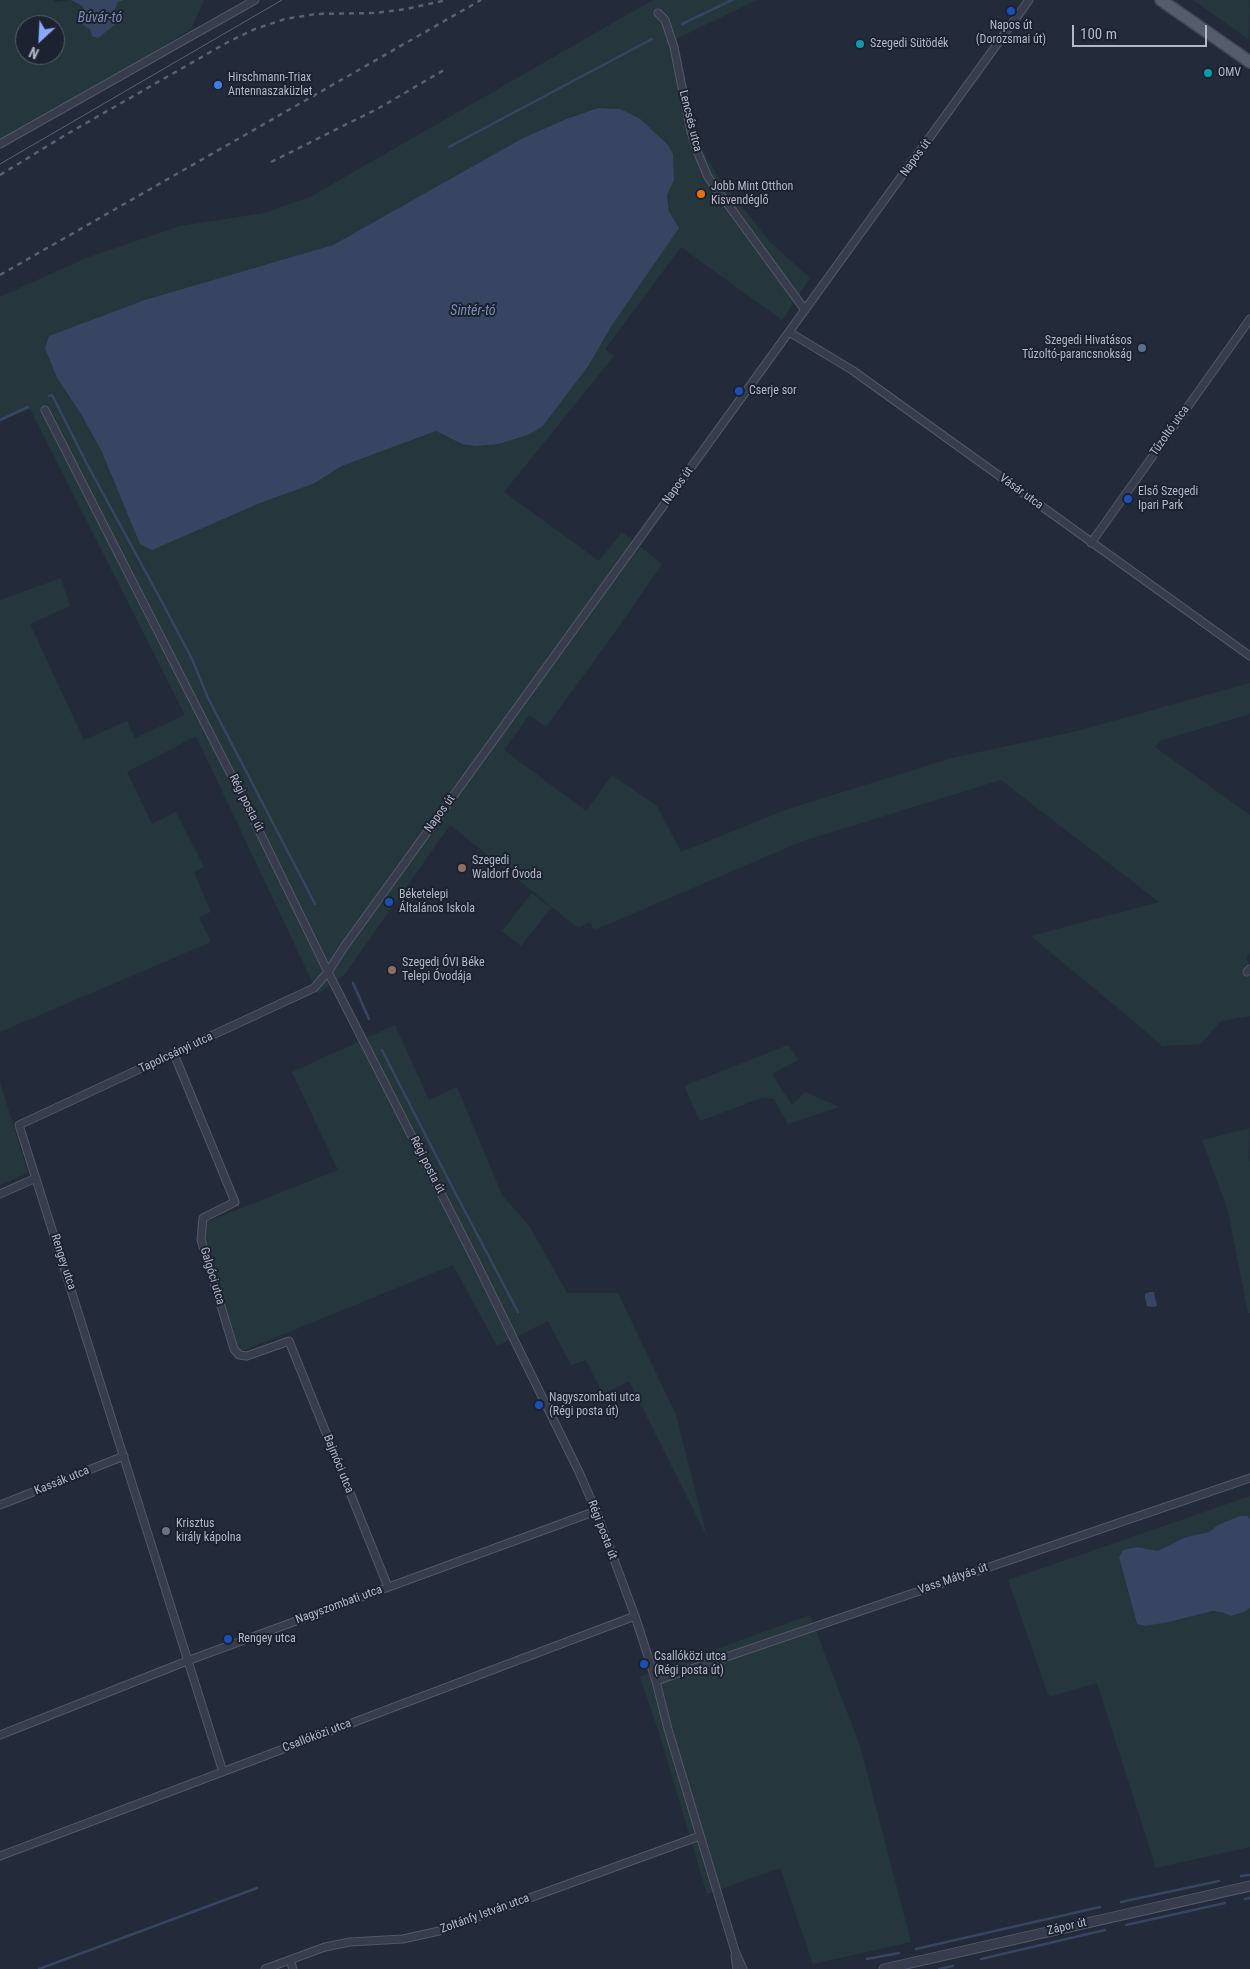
<!DOCTYPE html>
<meta charset="utf-8">
<style>
body{margin:0}
#map{position:relative;width:1250px;height:1969px;overflow:hidden;background:#232b3b;font-family:"Roboto Condensed",sans-serif}
canvas{display:block}
.north{position:absolute;left:15px;top:15px;width:50px;height:50px;box-sizing:border-box;background:#1c2230;border:1px solid #585e6c;border-radius:50%;rotate:205deg;font-size:14px;font-weight:700;line-height:20px;text-align:center;color:#b3b8c7}
.north::after{content:'';display:block;margin:auto;width:18px;height:22px;background:#8aa8f5;clip-path:polygon(50% 0,100% 100%,50% 72%,0 100%)}
.scale{position:absolute;left:1072px;top:25px;width:135px;height:22px;box-sizing:border-box;border:2px solid #b3b8c7;border-top:0;padding-left:6px;font-size:15px;line-height:18px;white-space:nowrap;color:#b3b8c7;-webkit-text-stroke:4px #1c2230;paint-order:stroke}
</style>
<div id="map">
<canvas width="1250" height="1969"></canvas>
<div class="north">N</div>
<div class="scale">100 m</div>
</div>
<script>
const ctx = document.querySelector('canvas').getContext('2d');
ctx.lineJoin = 'round';
function fill(path, color) { ctx.fillStyle = color; ctx.fill(path, 'evenodd'); }
const toPath = rows => new Path2D(rows.map(r => 'M' + r).join(''));
function stroke(path, color, width, dash) { ctx.strokeStyle = color; ctx.lineWidth = width; ctx.lineCap = dash ? 'butt' : 'round'; ctx.setLineDash(dash || []); ctx.stroke(path); }
function label(font, color, halo, rows, align = 'center') {
  ctx.font = font + ' "Roboto Condensed",sans-serif'; ctx.lineWidth = 4; ctx.setLineDash([]); ctx.textBaseline = 'middle'; ctx.strokeStyle = halo; ctx.fillStyle = color; for (const [text, x, y, turn = 0] of rows) {
    ctx.save(); ctx.translate(x, y); ctx.rotate((+turn || 0) * Math.PI / 180); ctx.textAlign = isNaN(turn) ? turn : align; if (halo) ctx.strokeText(text, 0, 0); ctx.fillText(text, 0, 0); ctx.restore();
  }
}
const green = toPath([
 [0,0,54,0,55,2,71,0,82,6,86,15,117,23,114,12,118,2,124,0,204,0,191,29,47,119,0,144],
 [25,25,55,25,55,55,25,55],
 [653,0,757,0,674,40,697,140,716,173,768,240,810,278,782,320,681,247,605,349,614,356,504,492,599,561,622,532,662,564,618,628,546,727,529,715,504,750,586,811,612,775,657,806,681,852,788,809,952,758,1077,731,1250,683,1250,714,1162,740,1155,747,1250,815,1250,954,1246,958,1250,966,1250,1016,1221,1021,1201,1044,1162,1046,1137,1024,1031,936,1159,902,1001,780,803,841,597,929,593,928,590,922,578,928,450,825,345,974,318,994,196,736,127,772,152,824,176,812,204,867,194,872,211,912,199,917,211,942,0,1032,0,600,61,578,70,606,30,624,84,740,127,721,135,738,185,715,30,409,0,421,0,297,86,258,180,226,264,213,310,197],
 [598,108,620,109,668,197,669,212,612,325,589,365,543,426,462,444,436,431,342,466,313,484,260,503,102,452,81,414,57,378,289,259,333,245,523,138,566,119],
 [1193,0,1250,0,1249,40,1217,17],
 [532,893,551,908,521,946,502,931],
 [395,1025,429,1100,457,1087,502,1195,530,1227,567,1293,618,1293,676,1415,707,1537,629,1381,603,1394,586,1360,571,1365,548,1321,497,1346,453,1265,240,1352,203,1241,206,1222,338,1170,292,1072],
 [788,1045,798,1060,772,1074,792,1105,805,1092,839,1107,788,1124,774,1099,761,1098,700,1121,684,1086],
 [0,1082,28,1173,0,1185],
 [1250,1128,1249,1159,1250,1161,1250,1313,1248,1313,1228,1211,1202,1140],
 [1250,1496,1250,1519,1246,1516,1218,1525,1209,1532,1186,1537,1158,1551,1137,1547,1123,1550,1119,1557,1137,1624,1145,1626,1169,1622,1213,1611,1221,1612,1231,1616,1244,1612,1250,1608,1250,1847,1156,1868,1097,1683,1049,1697,1008,1580],
 [810,1615,860,1746,911,1942,813,1964,780,1868,707,1894,660,1736,640,1677]
]);
const water = toPath([
 [71,0,124,0,118,2,114,12,117,23,98,38,92,36,90,29,83,25,86,15,82,6],
 [598,108,620,109,639,118,668,145,673,154,674,180,667,195,669,212,679,228,612,325,589,365,543,426,530,434,499,444,476,446,462,444,436,431,342,466,313,484,260,503,152,550,140,544,102,452,81,414,57,378,45,348,49,336,145,300,333,245,523,138,566,119],
 [1149,1292,1154,1292,1157,1306,1152,1307,1147,1306,1145,1298,1145,1294],
 [1240,1516,1247,1516,1250,1519,1250,1608,1244,1612,1231,1616,1221,1612,1213,1611,1169,1622,1145,1626,1137,1624,1119,1557,1123,1550,1137,1547,1158,1551,1186,1537,1209,1532,1218,1525]
]);
const stream = toPath([
 [682,24,732,0],
 [449,147,652,39],
 [49,396,52,395,87,464,162,602,192,659,208,698,315,904],
 [0,420,28,407],
 [353,983,369,1019],
 [382,1050,449,1181,518,1312],
 [1241,1876,1250,1875],
 [1245,1899,1250,1898],
 [1121,1902,1219,1881],
 [1126,1925,1225,1903],
 [916,1949,1100,1907],
 [867,1959,899,1953],
 [981,1959,1105,1930],
 [39,1969,257,1888],
 [939,1969,953,1966]
]);
const minor = toPath([
 [658,13,665,20,674,47,691,132,697,151,708,177,805,310],
 [0,144,255,0],
 [789,332,852,370,1250,656],
 [45,410,246,804,328,972,475,1260,579,1472,596,1511,635,1616,656,1681,668,1729,735,1951,743,1969],
 [1091,543,1250,319],
 [1247,972,1250,969],
 [174,1054,235,1202,203,1218,201,1240,234,1349,239,1355,247,1356,289,1341,388,1587],
 [0,1194,36,1178],
 [0,1505,124,1456],
 [656,1681,1250,1478],
 [0,1735,187,1661,596,1511],
 [223,1772,19,1125,314,988,328,972,344,947,1029,0],
 [0,1856,635,1616],
 [735,1956,737,1969],
 [290,1960,293,1969],
 [265,1969,325,1947,350,1942,403,1939,439,1931,700,1836]
]);
const tertiary = toPath([
 [884,1969,1250,1886]
]);
const primary = toPath([
 [1161,0,1250,62]
]);
const tram = toPath([
 [0,164,282,0]
]);
const rail = toPath([
 [271,162,379,108,444,70],
 [0,175,67,134,228,42,255,29,285,19,316,14,375,13,406,9,447,0],
 [0,275,481,0]
]);
const markers = [
 [1011,11,5,"#1a4fb4"],
 [860,44,5,"#0f9aa8"],
 [1208,73,5,"#0f9aa8"],
 [218,85,5,"#3f7fe0"],
 [701,194,5,"#e8710a"],
 [1142,348,5,"#5c6f8a"],
 [739,391,5,"#1a4fb4"],
 [1128,499,5,"#1a4fb4"],
 [462,868,5,"#8d6e63"],
 [389,902,5,"#1a4fb4"],
 [392,970,5,"#8d6e63"],
 [539,1405,5,"#1a4fb4"],
 [166,1531,5,"#6b7280"],
 [228,1639,5,"#1a4fb4"],
 [644,1664,5,"#1a4fb4"]
];
const poiNames = [
 ["Napos út",1011,26,"center"],
 ["(Dorozsmai út)",1011,40,"center"],
 ["Szegedi Sütödék",870,44],
 ["OMV",1218,73],
 ["Hirschmann-Triax",228,78],
 ["Antennaszaküzlet",228,92],
 ["Jobb Mint Otthon",711,187],
 ["Kisvendéglő",711,201],
 ["Szegedi Hivatásos",1132,341,"right"],
 ["Tűzoltó-parancsnokság",1132,355,"right"],
 ["Cserje sor",749,391],
 ["Első Szegedi",1138,492],
 ["Ipari Park",1138,506],
 ["Szegedi",472,861],
 ["Waldorf Óvoda",472,875],
 ["Béketelepi",399,895],
 ["Általános Iskola",399,909],
 ["Szegedi ÓVI Béke",402,963],
 ["Telepi Óvodája",402,977],
 ["Nagyszombati utca",549,1398],
 ["(Régi posta út)",549,1412],
 ["Krisztus",176,1524],
 ["király kápolna",176,1538],
 ["Rengey utca",238,1639],
 ["Csallóközi utca",654,1657],
 ["(Régi posta út)",654,1671]
];
const streetNames = [
 ["Lencsés utca",690,121,76],
 ["Napos út",916,158,-54],
 ["Tűzoltó utca",1170,431,-55],
 ["Napos út",678,486,-54],
 ["Vásár utca",1021,492,36],
 ["Régi posta út",246,803,63],
 ["Napos út",440,814,-54],
 ["Tapolcsányi utca",176,1053,-25],
 ["Régi posta út",427,1165,63],
 ["Rengey utca",63,1262,72],
 ["Galgóci utca",212,1276,73],
 ["Bajmóci utca",338,1464,68],
 ["Kassák utca",62,1481,-22],
 ["Régi posta út",602,1530,69],
 ["Vass Mátyás út",953,1579,-19],
 ["Nagyszombati utca",339,1605,-20],
 ["Csallóközi utca",317,1736,-21],
 ["Zoltánfy István utca",485,1914,-20],
 ["Zápor út",1067,1927,-13]
];
const waterNames = [
 ["Búvár-tó",100,18],
 ["Sintér-tó",473,311]
];
fill(green, '#25373c');
fill(water, '#374562');
stroke(stream, '#374562', 2.5);
stroke(minor, '#525866', 9);
stroke(tertiary, '#525866', 11);
stroke(primary, '#404654', 14);
stroke(minor, '#373d4c', 7);
stroke(tertiary, '#373d4c', 9);
stroke(primary, '#555c6c', 11);
stroke(tram, '#596172', 1);
stroke(rail, '#596172', 2.5, [5, 5]);
for (const [x, y, r, color] of markers) { const dot = new Path2D(); dot.arc(x, y, r, 0, 2 * Math.PI); ctx.fillStyle = color; ctx.fill(dot); stroke(dot, '#1c2230', 2); }
label('12px', '#b3b8c7', '#1c2230', poiNames, 'left');
label('12px', '#b3b8c7', '#1c2230', streetNames);
label('italic 14px', '#7b8cae', '#1c2230', waterNames);
</script>
